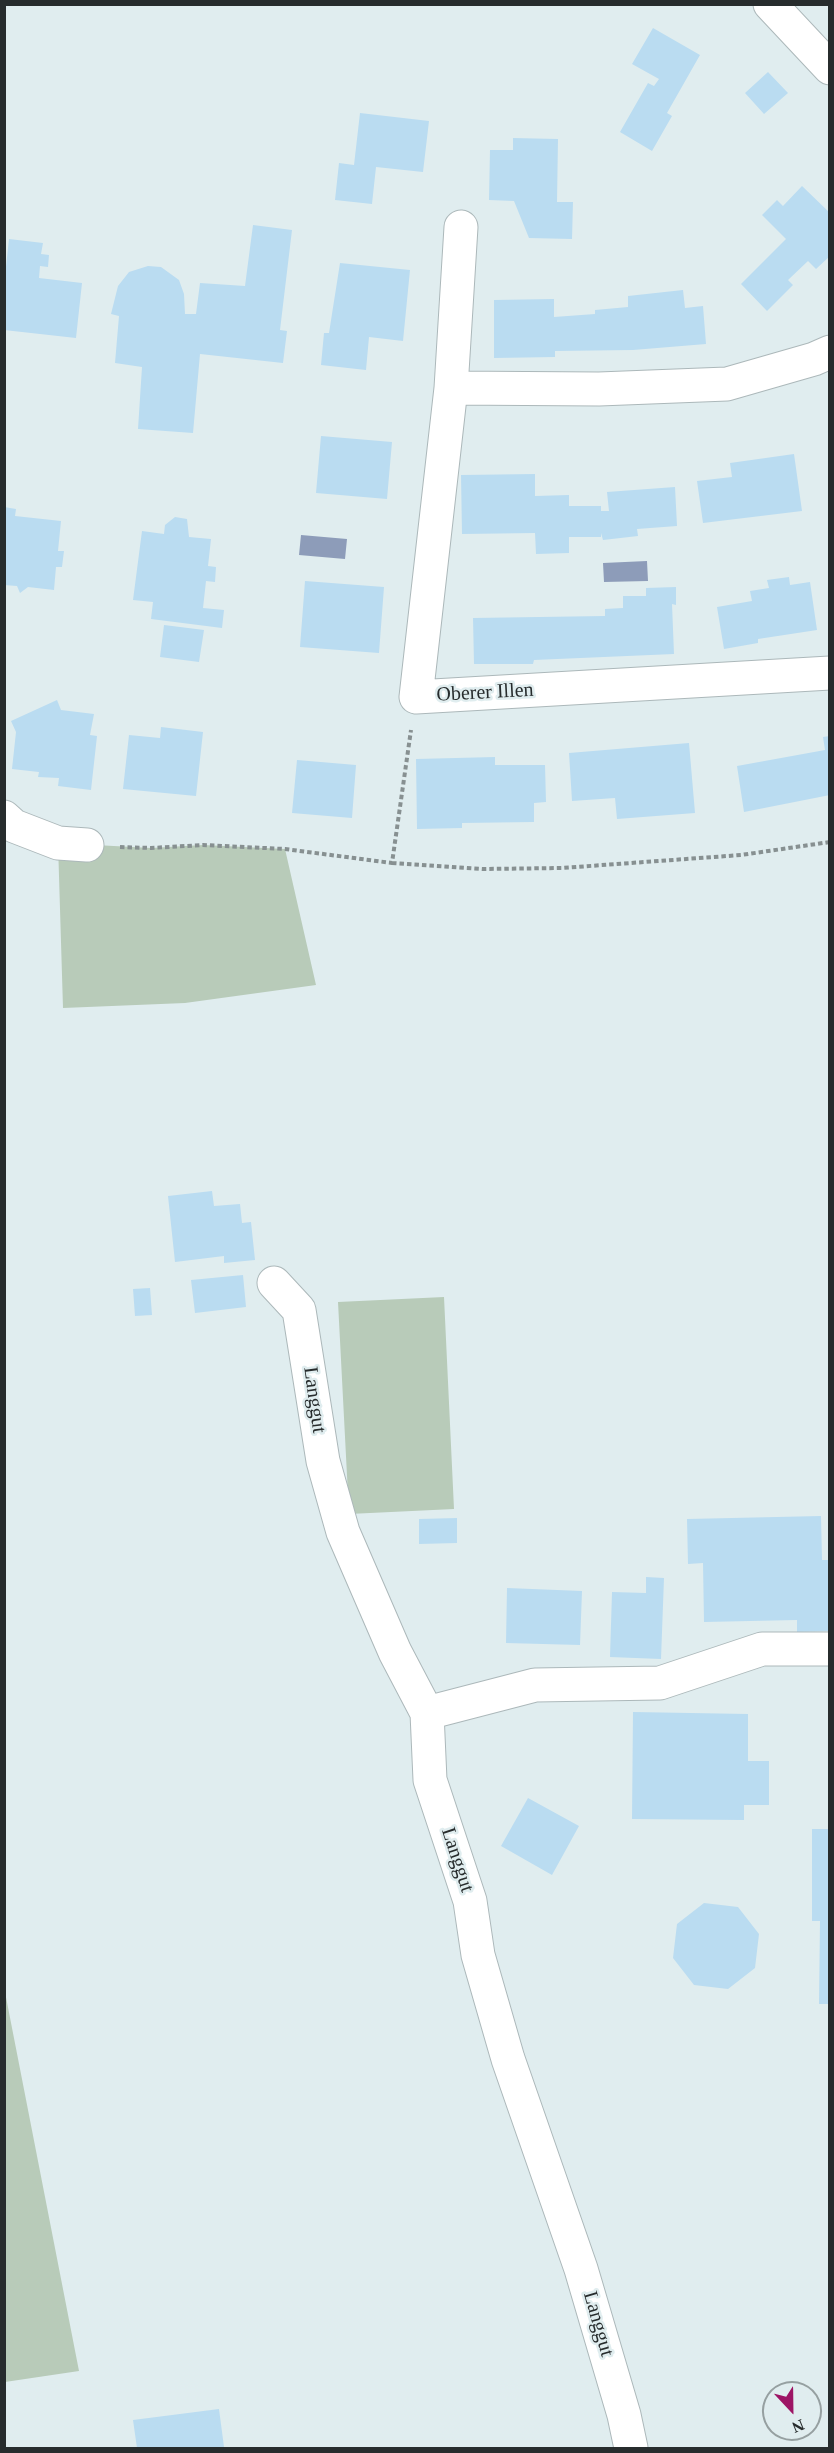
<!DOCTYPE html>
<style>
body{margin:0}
#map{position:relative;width:834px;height:2453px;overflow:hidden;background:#e0edef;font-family:Georgia,serif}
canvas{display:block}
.frame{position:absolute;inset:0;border:6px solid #272c2d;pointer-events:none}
.north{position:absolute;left:762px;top:2381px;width:60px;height:60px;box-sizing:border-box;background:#e0edef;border:2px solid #96a0a1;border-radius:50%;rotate:158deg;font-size:16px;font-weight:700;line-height:24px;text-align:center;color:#272c2d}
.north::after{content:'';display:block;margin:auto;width:21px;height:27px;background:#9d1565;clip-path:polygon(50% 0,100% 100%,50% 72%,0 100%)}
</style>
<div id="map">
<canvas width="834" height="2453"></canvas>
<div class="frame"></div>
<div class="north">N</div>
</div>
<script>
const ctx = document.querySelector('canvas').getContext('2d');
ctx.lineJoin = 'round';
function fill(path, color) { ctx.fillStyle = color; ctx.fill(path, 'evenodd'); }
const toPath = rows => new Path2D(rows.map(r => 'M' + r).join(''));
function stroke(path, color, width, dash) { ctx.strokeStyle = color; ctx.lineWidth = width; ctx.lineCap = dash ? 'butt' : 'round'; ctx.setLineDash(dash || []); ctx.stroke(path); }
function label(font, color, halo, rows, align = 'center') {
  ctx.font = font + ' Georgia,serif'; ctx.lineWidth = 5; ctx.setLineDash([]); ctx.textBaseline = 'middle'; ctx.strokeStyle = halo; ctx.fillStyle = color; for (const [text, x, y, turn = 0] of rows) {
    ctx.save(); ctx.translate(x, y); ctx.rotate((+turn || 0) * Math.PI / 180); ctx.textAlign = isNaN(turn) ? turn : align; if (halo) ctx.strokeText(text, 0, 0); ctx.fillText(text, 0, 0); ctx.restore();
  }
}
const green = toPath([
 [58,843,151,848,203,845,285,849,316,985,185,1003,63,1008],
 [444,1297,454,1509,349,1514,338,1302],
 [4,1987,79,2371,5,2382,4,2382]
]);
const water = toPath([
 [301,535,347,539,345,559,299,555],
 [647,561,648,581,604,582,603,563]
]);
const building = toPath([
 [653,28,700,55,667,113,672,116,652,151,620,132,648,83,654,86,659,79,632,64],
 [768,72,788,93,764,114,745,93],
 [360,113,429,121,423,172,376,167,372,204,335,200,339,163,354,165],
 [513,138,558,139,557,202,573,202,572,239,529,238,514,201,489,200,490,150,513,150],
 [802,186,830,213,830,256,816,269,808,261,788,280,793,285,767,311,741,284,786,239,762,215,777,200,783,206],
 [253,225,292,230,280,330,287,331,283,363,200,354,193,433,138,429,142,367,115,363,119,316,111,314,118,286,129,272,148,266,161,267,179,280,184,294,185,314,196,314,200,283,245,286],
 [9,239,43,243,41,254,49,255,48,267,40,266,39,278,82,283,76,338,4,330,4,285],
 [340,263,410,270,403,341,369,337,366,370,321,365,324,333,329,333],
 [683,290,685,308,703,306,706,344,633,350,555,351,555,357,494,358,494,300,554,299,554,317,595,314,595,310,628,307,628,296],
 [321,436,392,442,387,499,316,493],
 [794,454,802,511,703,523,697,481,732,477,730,463],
 [535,474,535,496,569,495,569,506,601,506,601,511,609,511,607,492,675,487,677,526,637,529,638,536,603,540,601,533,601,537,569,537,569,553,536,554,535,533,462,534,461,475],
 [4,507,16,509,15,516,61,521,58,551,64,551,62,567,56,567,54,590,28,587,20,593,17,586,4,585],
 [175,517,187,519,189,537,211,539,208,566,216,567,215,582,206,581,203,608,224,610,222,628,151,619,153,602,133,600,142,531,164,534,165,525],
 [789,577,790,585,810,582,817,630,758,639,758,643,724,649,717,607,752,601,750,591,769,588,767,580],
 [305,581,384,587,379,653,300,647],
 [676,587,676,605,672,604,674,654,534,660,533,664,474,664,473,618,605,616,605,609,623,608,623,596,646,596,646,588],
 [164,625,204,630,199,662,160,657],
 [57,700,61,710,94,714,90,735,97,736,91,790,58,786,59,778,38,777,39,772,12,769,16,732,11,721],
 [161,727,203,732,196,796,123,789,129,735,160,738],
 [830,736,830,795,744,812,737,766,825,750,823,737],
 [689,743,695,813,617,819,615,798,572,801,569,753],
 [495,757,495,765,545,765,546,802,534,803,534,822,462,823,462,828,417,829,416,759],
 [297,760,356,765,352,818,292,813],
 [212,1191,214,1206,240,1204,242,1223,251,1222,255,1260,224,1263,224,1256,175,1262,168,1196],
 [243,1275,246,1307,195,1313,191,1280],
 [150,1288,152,1315,135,1316,133,1289],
 [821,1516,822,1560,830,1560,830,1631,797,1632,797,1620,704,1622,703,1563,688,1564,687,1519],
 [457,1518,457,1543,419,1544,419,1519],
 [646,1577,664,1578,661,1659,610,1657,612,1592,646,1593],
 [507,1588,582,1591,580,1645,506,1643],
 [633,1712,748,1714,748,1761,769,1761,769,1805,744,1805,744,1820,632,1819],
 [528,1798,579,1826,552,1875,501,1846],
 [812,1829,830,1829,830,2004,819,2004,820,1921,812,1921],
 [704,1903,738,1907,759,1934,755,1968,728,1989,694,1985,673,1958,677,1924],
 [219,2409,224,2447,137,2448,133,2420]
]);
const path = toPath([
 [120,847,151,848,203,845,285,849,392,863,411,730],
 [392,863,482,869,562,868,741,855,830,842]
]);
const minor = toPath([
 [770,4,830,68],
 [830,352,814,359,727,384,599,389,451,388,416,697,830,673],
 [451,388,461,227],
 [4,817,14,826,58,843,87,845],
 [274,1283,299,1310,323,1461,343,1532,395,1652,427,1713,430,1780,470,1901,478,1955,508,2059,581,2269,624,2415,631,2448],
 [427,1713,535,1685,660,1683,762,1649,830,1649]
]);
const streetNames = [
 ["Oberer Illen",485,693,-3],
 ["Langgut",314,1400,82],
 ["Langgut",457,1860,72],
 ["Langgut",598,2324,74]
];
fill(green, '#b8cbb9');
fill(water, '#8d9cb9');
fill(building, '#badcf1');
stroke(minor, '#acb8ba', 35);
stroke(path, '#879091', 4, [4.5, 3]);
stroke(minor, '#fff', 33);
label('20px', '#272c2d', '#e0edef', streetNames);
</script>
